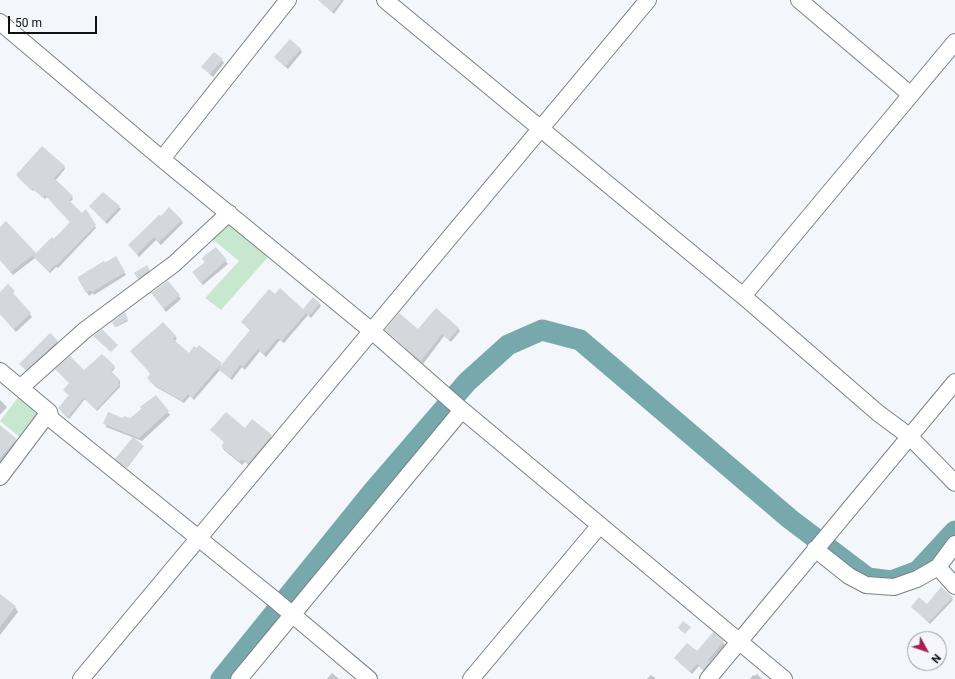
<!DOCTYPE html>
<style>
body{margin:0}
#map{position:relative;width:955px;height:679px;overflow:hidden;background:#f3f7fc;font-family:Roboto,sans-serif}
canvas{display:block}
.north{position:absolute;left:907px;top:631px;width:40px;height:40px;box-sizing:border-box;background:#f3f7fc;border:1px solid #979b9e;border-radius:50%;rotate:130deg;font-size:11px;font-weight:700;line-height:16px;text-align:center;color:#0e1011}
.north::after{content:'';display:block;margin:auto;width:14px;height:18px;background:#ac1e59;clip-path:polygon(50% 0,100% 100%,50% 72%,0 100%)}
.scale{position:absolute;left:8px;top:16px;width:89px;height:18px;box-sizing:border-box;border:2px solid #0e1011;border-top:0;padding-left:5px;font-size:12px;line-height:14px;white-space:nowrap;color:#0e1011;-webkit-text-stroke:3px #f3f7fc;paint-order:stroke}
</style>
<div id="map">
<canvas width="955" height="679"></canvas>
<div class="north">N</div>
<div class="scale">50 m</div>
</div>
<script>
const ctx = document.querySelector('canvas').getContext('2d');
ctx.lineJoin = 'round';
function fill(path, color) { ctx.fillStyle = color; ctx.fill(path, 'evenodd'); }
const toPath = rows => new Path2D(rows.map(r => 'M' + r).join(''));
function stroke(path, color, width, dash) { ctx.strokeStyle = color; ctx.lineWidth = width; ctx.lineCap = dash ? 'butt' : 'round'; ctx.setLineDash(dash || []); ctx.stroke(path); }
const green = toPath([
 [226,220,268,257,221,310,205,298,239,261,210,237],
 [20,395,41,415,22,439,0,421]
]);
const shadow = toPath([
 [323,0,344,0,334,14,323,4],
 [300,49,302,52,288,69,276,58],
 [222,60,224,63,213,77,202,67],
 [64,166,65,169,55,181,72,197,73,199,70,202,82,214,86,211,96,228,58,268,56,267,50,273,35,258,13,275,0,260,0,228,36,255,71,223,47,197,45,199,34,190,33,191,19,178],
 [103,193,121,209,107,224,90,206],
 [181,220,183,223,161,245,156,240,139,257,130,246],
 [215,248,228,264,203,285,195,275],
 [115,258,126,275,94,295,93,293,89,296,79,279,92,269],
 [146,266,150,272,139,280,135,273],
 [168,282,181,299,166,312,152,293],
 [10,291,32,317,16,332,0,314,0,300],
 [275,295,303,310,319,303,321,306,311,318,308,315,284,343,280,340,266,357,260,351,245,370,242,367,232,380,220,370,194,400,190,396,184,403,156,387,150,381,152,375,133,354,175,336,177,339,174,341,189,354,222,366,251,331,242,322],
 [124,314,128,321,116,327,113,322],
 [458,328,460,331,451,342,444,336,423,364,386,330],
 [50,334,60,345,28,373,20,364],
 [114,367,115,368,111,373,120,381,120,387,97,411,85,399,69,419,60,410,59,408,70,396,65,392,84,371],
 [156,396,170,415,142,441,106,427,105,423,130,419],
 [0,400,7,407,0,415],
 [252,420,274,440,251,467,245,462,242,465,224,450,222,446,225,443,212,430,245,429],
 [0,426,17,443,0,463],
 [143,447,127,468,117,460],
 [0,595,15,607,18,612,0,635],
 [952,597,953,600,930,624,912,607,927,605],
 [723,642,725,645,709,663,711,665,705,672,699,666,692,674,675,658,697,653],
 [332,673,339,679,327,679],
 [757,674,762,679,750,679,753,675,755,676],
 [651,675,656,679,647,679]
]);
const river = toPath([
 [221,679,373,491,467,382,508,345,542,330,580,340,790,519,868,578,891,581,918,571,955,531]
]);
const building = toPath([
 [318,0,342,0,332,12],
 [290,39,301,49,285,67,274,57],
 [214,52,223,59,210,74,201,67],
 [42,146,65,166,54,178,73,196,69,200,82,213,86,209,96,225,56,266,55,265,49,271,33,256,52,237,54,239,70,222,45,195,43,198,32,188,31,190,16,175],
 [103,192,120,206,105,222,89,206],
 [169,207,182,220,159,242,154,237,137,254,128,245,159,215,161,216],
 [6,221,36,253,11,272,0,260,0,227],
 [216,247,227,260,201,283,192,272,205,262,202,259,204,256],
 [116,256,125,272,92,292,90,290,86,293,78,279,78,277,104,261,105,263],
 [147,265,150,270,138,279,134,273],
 [168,281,180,295,164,309,151,293],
 [8,284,15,291,13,293,31,313,14,329,0,314,0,292],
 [280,288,303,309,313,297,320,303,309,316,306,313,282,341,278,338,264,354,258,349,243,367,240,365,230,378,218,369,250,330,241,322,269,289,275,294],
 [436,308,459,328,449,340,442,334,421,361,385,330,399,313,418,329],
 [125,312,128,319,115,327,112,322],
 [163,322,176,336,173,339,189,353,194,346,196,348,199,345,222,363,192,398,188,394,182,401,153,384,147,378,150,374,149,372,130,351],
 [102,329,118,345,111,352,93,336],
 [50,333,58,341,26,370,19,364],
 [102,354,115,366,111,371,120,380,118,383,120,384,96,410,84,398,67,418,58,408,69,395,63,390,69,383,55,369,70,356,84,370],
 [156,395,169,411,139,438,103,424,108,412,123,418,124,416,130,418,142,409,140,407],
 [226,412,245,428,252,419,272,435,248,464,242,459,240,462,221,446,224,442,210,430],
 [0,425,17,439,0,458],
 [133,437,144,446,126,468,115,459],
 [941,587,953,597,929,622,911,607,919,597,927,604],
 [0,594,16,606,0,627],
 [683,621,691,627,685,634,678,628],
 [713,632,724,641,708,660,710,662,703,670,697,664,690,672,674,658,687,643,697,651]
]);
const minor = toPath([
 [385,0,743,296,878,413,909,436,955,483],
 [799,0,911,95],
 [0,22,162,159,373,332,462,410,784,679],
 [162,159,288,0],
 [743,296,955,42],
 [0,371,49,412,51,419,275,600,369,679],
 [20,388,85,330,174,264,229,213],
 [0,477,49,412],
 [955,544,938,567,955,586],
 [815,549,849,576,866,585,894,587,917,579,938,567],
 [81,679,648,0],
 [239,679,462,410],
 [471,679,600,525],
 [708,679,955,382]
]);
fill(green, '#c7e8ce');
fill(shadow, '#0003');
stroke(river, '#76a8ac', 21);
fill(building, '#d4d7dc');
stroke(minor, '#7d8185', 18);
stroke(minor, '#fff', 16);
</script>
